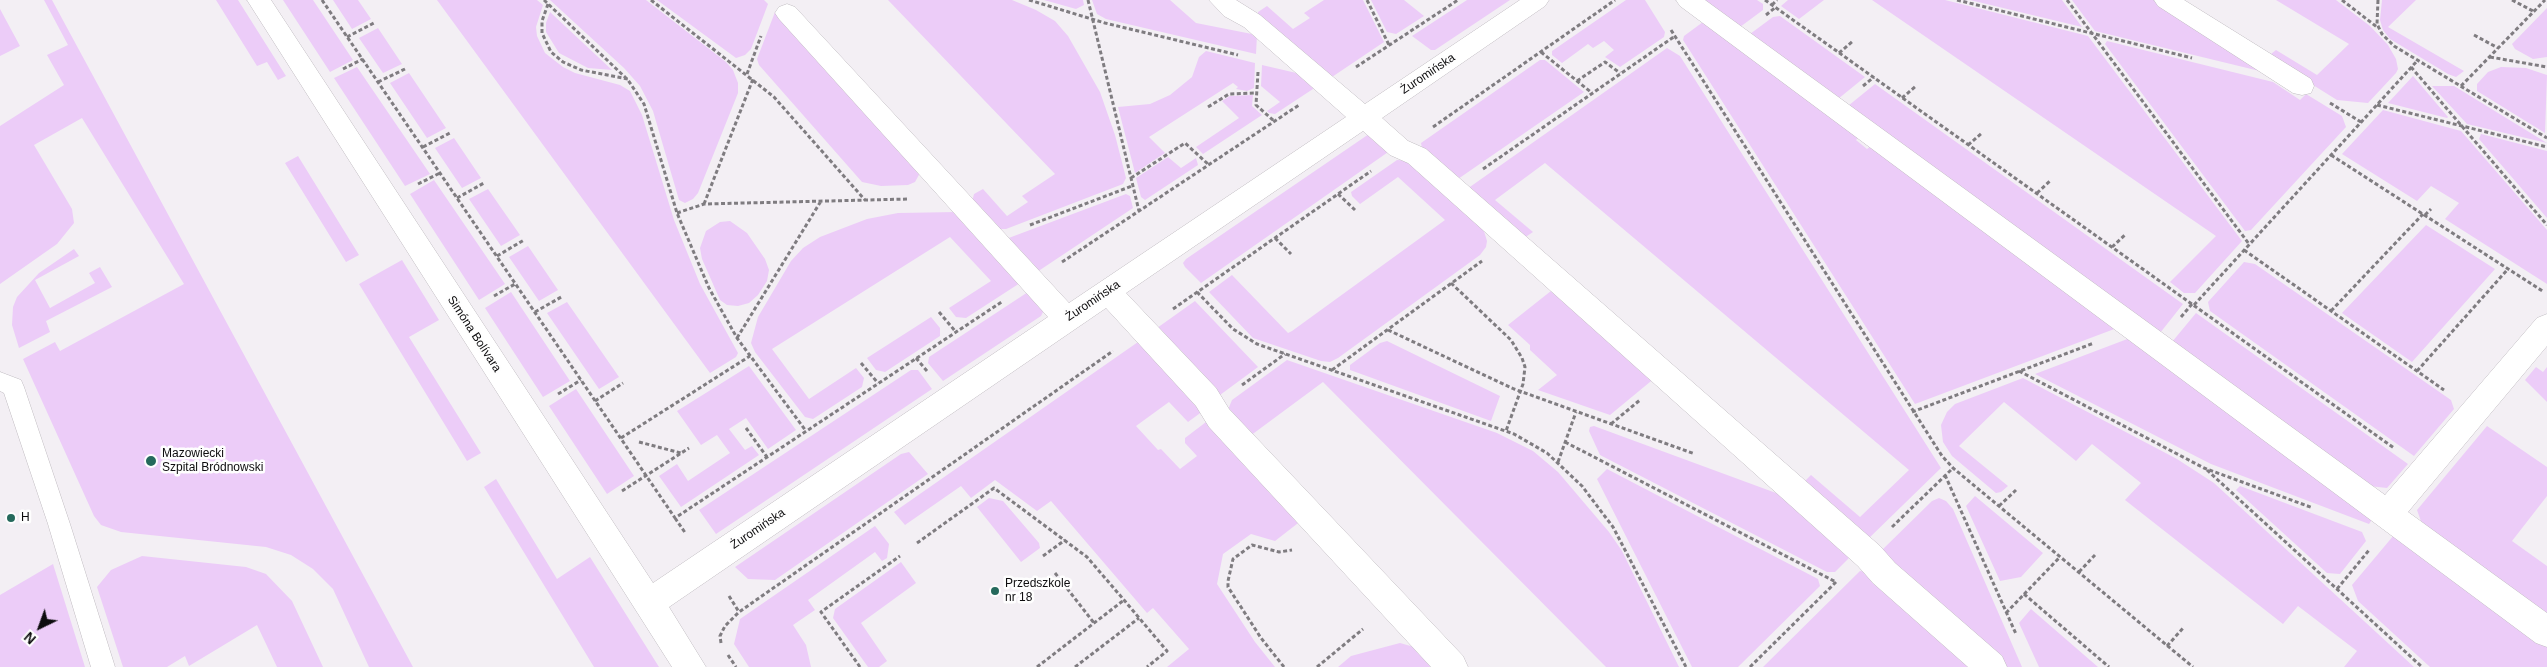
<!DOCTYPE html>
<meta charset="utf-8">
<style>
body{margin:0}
#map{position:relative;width:2547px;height:667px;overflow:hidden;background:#f3eff4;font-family:Helvetica,sans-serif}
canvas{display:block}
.north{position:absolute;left:15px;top:602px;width:50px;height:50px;-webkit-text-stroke:4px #fefefe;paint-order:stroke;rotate:222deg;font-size:14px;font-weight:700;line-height:20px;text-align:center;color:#0d0c0e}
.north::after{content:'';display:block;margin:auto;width:18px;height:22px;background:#0d0c0e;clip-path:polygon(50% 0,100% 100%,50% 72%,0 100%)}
</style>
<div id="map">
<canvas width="2547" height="667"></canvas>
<div class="north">N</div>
</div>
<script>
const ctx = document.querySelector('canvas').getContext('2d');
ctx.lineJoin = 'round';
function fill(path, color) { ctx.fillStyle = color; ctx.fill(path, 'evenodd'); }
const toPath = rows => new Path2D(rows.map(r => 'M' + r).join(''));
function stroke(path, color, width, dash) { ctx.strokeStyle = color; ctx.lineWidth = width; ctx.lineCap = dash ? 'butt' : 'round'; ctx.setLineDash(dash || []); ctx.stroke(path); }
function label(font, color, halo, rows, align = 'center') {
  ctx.font = font + ' Helvetica,sans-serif'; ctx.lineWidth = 5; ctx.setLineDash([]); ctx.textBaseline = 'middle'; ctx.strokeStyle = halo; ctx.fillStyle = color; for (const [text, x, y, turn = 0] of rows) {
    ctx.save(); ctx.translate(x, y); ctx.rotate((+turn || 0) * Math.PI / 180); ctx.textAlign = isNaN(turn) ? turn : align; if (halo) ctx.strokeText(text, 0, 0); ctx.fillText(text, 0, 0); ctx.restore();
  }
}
const green = toPath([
 [44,0,52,0,413,667,369,667,333,589,313,569,291,555,266,547,121,532,101,525,94,516,23,359,55,342,60,351,184,284,82,118,34,145,72,209,74,223,57,244,0,284,0,126,64,85,47,55,68,45],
 [216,0,238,0,286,76,278,80,267,62,257,66],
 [283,0,313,0,353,60,330,72],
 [333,0,358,0,371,19,352,29],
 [437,0,537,0,543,5,536,27,537,36,545,53,563,67,575,73,620,85,630,91,642,115,674,220,700,284,738,353,736,357,710,373],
 [550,0,646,0,726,62,733,70,738,83,738,93,698,193,693,199,685,203,679,200,653,111,640,86,624,68],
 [657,0,764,0,768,4,751,49,745,55,736,58],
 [888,0,1012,0,1036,10,1055,21,1068,36,1100,92,1115,135,1126,178,1123,184,1006,229,997,229,972,202,974,194,983,189,1007,216,1028,202,1022,196,1055,174],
 [1044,0,1083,0,1084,5,1076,9],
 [1092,0,1170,0,1196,23,1257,35,1256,54,1106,19,1097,14],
 [1324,0,1363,0,1384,42,1332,77,1258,18,1258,12,1267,6,1293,29,1310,18,1304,13],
 [1371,0,1404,0,1424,16,1396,34,1387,32],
 [1467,0,1510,0,1435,50,1431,50,1412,36],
 [1626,0,1645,0,1665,32,1664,37,1620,67,1605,57,1614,50,1604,41,1593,48,1588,44,1562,63,1552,55,1552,51],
 [1703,0,1757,0,1763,4,1763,10,1740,27],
 [1788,0,1824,0,1799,19,1781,6],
 [1872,0,1945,0,2088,36,2242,241,2195,293,2184,293,2170,282,2216,236],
 [1970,0,2062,0,2082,27],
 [2072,0,2156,0,2276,75,2095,31],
 [2276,0,2336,0,2370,26,2388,45,2396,59,2398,69,2396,73,2368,103,2337,100,2273,60,2271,54,2276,50,2317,75,2349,44],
 [2382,0,2416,0,2388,27,2464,71,2456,77,2448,74,2390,39,2383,30,2380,20],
 [2547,8,2547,57,2533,59,2515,49,2512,44],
 [0,9,20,46,0,56],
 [550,12,612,70,588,68,559,53,546,32,546,23],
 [775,12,917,169,920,173,915,182,908,185,881,186,862,182,759,65,757,59],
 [1780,16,1865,77,1838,99,1750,34,1773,17],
 [1703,22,1859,137,1856,140,1867,149,1871,146,2117,328,1915,404,1683,40,1684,36],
 [378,28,402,64,383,73,359,38],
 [2107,41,2273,82,2300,100,2306,94,2342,116,2346,127,2251,230,2245,231,2105,44],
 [1667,48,1680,56,1941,468,1865,542,1803,483,1811,475,1860,517,1909,470,1545,163,1495,200,1533,232,1524,238,1467,189],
 [1206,51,1255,63,1254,88,1247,91,1236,89,1238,87,1233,83,1149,137,1165,153,1135,173,1118,107,1150,104,1170,95,1192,77,1199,57],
 [1540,60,1545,60,1584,92,1458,179,1423,153,1421,143],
 [1262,65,1305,75,1314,83,1313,89,1275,114,1269,113,1267,111,1280,102,1261,86],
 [357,67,430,174,405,186,334,78],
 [2501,67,2526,68,2547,75,2545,133,2477,91,2477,84,2488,72],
 [409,73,446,128,427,138,390,83],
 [2413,76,2448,117,2447,118,2388,103],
 [1875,84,2183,304,2160,333,1848,106],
 [2432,86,2454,86,2547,143,2467,124],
 [1253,95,1252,106,1262,115,1203,154,1196,147,1239,118,1222,101,1230,96],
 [2383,110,2461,131,2547,230,2547,284,2445,219,2459,203,2431,186,2417,201,2342,154],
 [1369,134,1391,150,1201,283,1185,267,1183,263,1186,259],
 [2481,134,2547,151,2547,218,2479,139],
 [454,138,481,178,462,188,435,148],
 [298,156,359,255,346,262,285,163],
 [1168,157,1181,168,1196,158,1198,165,1145,200,1141,197,1136,178],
 [1397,160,1413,161,1483,228,1487,241,1486,247,1480,255,1338,358,1330,362,1321,361,1253,338,1209,292,1232,275,1288,333,1292,331,1445,220,1398,177,1360,204,1352,196,1351,192],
 [434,180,505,284,479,300,410,194],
 [488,189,520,235,501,246,469,199],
 [1126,194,1130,196,1133,208,1037,272,1006,239],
 [957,212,1020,283,966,318,956,317,949,308,991,281,950,237,772,349,809,399,856,368,864,378,862,387,813,419,805,417,755,352,751,343,758,317,791,261,803,248,820,237,867,219,898,213],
 [730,221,747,233,765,259,769,270,767,281,758,295,749,303,738,306,727,305,720,300,702,259,700,248,706,231,720,222],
 [2426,225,2495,269,2412,362,2342,313],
 [528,246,558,290,539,301,509,257],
 [74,249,79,256,35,280,50,308,95,283,89,273,100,267,112,287,46,321,50,332,19,348,12,325,13,307,17,297,39,273],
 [402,260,439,320,409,337,481,453,467,461,359,284],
 [2244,262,2255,264,2451,400,2454,409,2414,456,2210,311,2208,302],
 [1556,287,1656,377,1610,415,1538,390,1557,375,1530,350,1530,345,1508,325],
 [511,292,570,381,543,397,485,308],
 [1028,292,1044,310,1041,316,943,381,928,363,929,357],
 [1195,301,1258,367,1220,395,1157,328],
 [567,302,619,377,599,389,547,313],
 [2196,313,2408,464,2387,488,2369,486,2172,342],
 [931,317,940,328,940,336,885,372,876,370,867,358],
 [2130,338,2373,518,2369,524,2211,464,2035,374],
 [1387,341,1500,396,1491,421,1350,370,1350,365,1380,343],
 [1138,342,1203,411,1188,422,1169,402,1136,426,1158,450,1161,449,1180,469,1197,456,1185,443,1185,438,1210,419,1302,520,1275,541,1251,534,1223,554,1217,584,1255,642,1275,667,1167,667,1189,649,1153,608,1147,613,1051,501,1037,511,995,480,971,498,961,486,905,525,894,512],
 [1287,360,1497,433,1533,451,1558,472,1609,532,1622,551,1679,667,1606,667,1323,382,1250,436,1227,412,1232,400],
 [749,366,796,430,768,449,746,418,729,429,745,450,752,446,759,455,681,507,659,476,677,464,688,481,730,453,717,435,701,445,677,411],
 [2536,367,2543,372,2547,367,2547,402,2525,380],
 [911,370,918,370,932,389,716,534,699,510],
 [2023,378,2177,459,2214,483,2414,667,2344,667,2357,651,2298,606,2283,624,2125,500,2141,483,2092,444,2076,461,2004,402,1959,446,2008,486,2001,492,1996,493,1952,456,1943,442,1941,425,1947,412,1955,404],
 [576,389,634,476,607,494,549,406],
 [1594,426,1795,500,1855,552,1835,572,1827,572,1600,455,1589,431,1590,427],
 [2487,426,2547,467,2547,496,2512,541,2547,566,2547,616,2422,524,2417,510],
 [909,452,928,474,775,580,748,579,735,567,901,454],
 [1607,469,1818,579,1820,586,1738,667,1692,667,1597,479],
 [496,479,557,579,590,557,659,667,594,667,484,487],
 [2240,486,2362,532,2366,541,2340,574,2327,573,2236,490],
 [1975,496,2043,553,2021,577,2000,581,1966,506],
 [989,498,1003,501,1039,543,1040,548,1021,562,977,507],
 [1939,498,1946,501,1953,509,2022,667,2007,667,1881,557,1881,551,1932,501],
 [875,526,889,544,887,558,882,561,875,552,808,600,815,610,793,625,806,645,811,667,749,667,734,644,740,619],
 [2394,535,2547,646,2547,667,2430,667,2358,601,2352,585],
 [142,556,246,567,266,574,292,601,323,667,277,667,257,625,189,666,185,656,167,667,123,667,97,587,111,570],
 [901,562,916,583,861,623,887,661,879,667,868,667,833,618,835,609],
 [53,564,85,667,0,667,0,595],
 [1860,571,1867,572,1975,667,1763,667],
 [2031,609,2098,667,2039,667,2019,623],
 [1400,643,1414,647,1437,667,1338,667,1351,656]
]);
const path = toPath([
 [322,0,675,518,1003,301],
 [544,0,628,80,644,104,677,213,709,288,737,338,806,431],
 [651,0,774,97,865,200],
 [1029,0,1105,23,1238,55],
 [1088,0,1139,211],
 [1367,0,1389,45],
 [1765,0,2394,448],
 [1957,0,2192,58],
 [2067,0,2249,244],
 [2342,0,2377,27],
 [2378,0,2377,24,2382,34,2394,46,2547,138],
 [2512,0,2533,11],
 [548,4,542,21,542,33,551,52,563,62,581,70,628,79],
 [1772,5,1777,0],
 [1766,15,1776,7],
 [1671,30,1942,456,1953,468,2193,667],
 [2474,35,2498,48],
 [347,37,374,23],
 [1541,52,1592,93],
 [1839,53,1853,41],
 [2490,57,2547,67],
 [1356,67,1458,0],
 [2411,67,2547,225],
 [343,69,363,59],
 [1258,72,1256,105,1274,121],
 [747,74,761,36],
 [1577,81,1605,62,1620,73],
 [378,82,405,69],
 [1863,86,1874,77],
 [2461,86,2545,0],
 [1902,98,1916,86],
 [2330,103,2361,122],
 [2377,105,2547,147],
 [1208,107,1229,94,1257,93],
 [1433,127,1615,0],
 [1968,145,1982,133],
 [423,147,450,133],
 [2331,155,2544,292],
 [1483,169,1675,36],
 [1131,178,1185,143,1209,165],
 [418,184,440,173],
 [2037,193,2050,181],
 [1338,194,1355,210],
 [457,198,484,183],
 [704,204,753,79],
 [677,213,704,204,909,199],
 [2425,215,2431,209],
 [1030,225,1132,186],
 [1275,238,1291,254],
 [2112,247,2126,234],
 [2244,250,2444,390],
 [497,256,524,240],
 [1062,262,1299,105],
 [1451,283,1511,340,1522,358,1525,367,1523,384,1506,431],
 [1197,292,1233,329,1257,344,1514,434,1547,453,1582,486,1613,527,1686,667],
 [494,296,515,284],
 [2194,305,2417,61],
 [1173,309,1371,171],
 [2331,311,2423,214],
 [535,312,563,296],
 [939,312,956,332],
 [2181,317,2192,304],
 [1388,330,1514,389,1695,454],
 [737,338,821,201],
 [916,358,927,371],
 [861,363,878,383],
 [1332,370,1482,261],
 [2019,371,2204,468,2313,508],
 [2417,371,2508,269],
 [1242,385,1285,354],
 [558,394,581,380],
 [595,401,623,383],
 [1912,412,2094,343],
 [1611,424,1640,400],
 [746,428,767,457],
 [621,438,750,356],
 [639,442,681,453],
 [1565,442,1836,582],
 [1558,462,1576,412],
 [2207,470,2422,667],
 [1945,475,2016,634],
 [622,491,689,448],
 [1999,506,2016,490],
 [675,518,686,534],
 [1892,527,1953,468],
 [917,543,994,488,1087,557,1124,600,1167,651,1147,667],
 [1043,556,1065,540],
 [2079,572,2095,555],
 [1055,573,1094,623],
 [2337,589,2370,549],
 [2024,594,2109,667],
 [729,596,739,612],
 [2006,613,2060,557],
 [721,643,720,636,725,626,739,612,1113,351],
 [2167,646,2184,627],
 [728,655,736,667],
 [860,667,821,612,900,556],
 [1037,667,1124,600],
 [1075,667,1139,618],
 [1284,667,1261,638,1228,587,1228,581,1233,559,1252,545,1279,552,1292,550],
 [1317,667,1363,629],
 [1750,667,1836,582]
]);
const lane = toPath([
 [0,372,21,380,24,387,70,524,115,667,91,667,48,524,4,393,0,391,0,372]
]);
const street = toPath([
 [247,0,271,0,653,583,1048,317,779,19,775,13,779,7,787,4,795,7,1069,303,1346,117,1244,27,1224,16,1209,0,1236,0,1260,15,1365,104,1520,0,1549,0,1545,6,1382,118,1408,141,1426,149,1880,546,1895,563,2002,656,2007,667,1968,667,1873,583,1858,566,1408,163,1390,155,1363,131,1126,293,1216,388,1229,409,1463,656,1468,667,1431,667,1209,427,1196,406,1106,308,669,607,706,667,672,667,247,0],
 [1676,0,1705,0,2385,495,2537,318,2547,314,2547,346,2408,512,2547,613,2547,647,2536,643,1680,6,1676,0],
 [2154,0,2184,0,2311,79,2314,86,2311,93,2302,95,2293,93,2158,6,2154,0]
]);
const markers = [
 [151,461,6,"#25695c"],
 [11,518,5,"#25695c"],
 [995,591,5,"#25695c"]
];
const streetNames = [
 ["Żuromińska",1428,74,-34],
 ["Żuromińska",1093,301,-34],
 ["Simóna Bolívara",474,334,57],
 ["Żuromińska",758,529,-34]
];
const poiNames = [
 ["Mazowiecki",162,454],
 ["Szpital Bródnowski",162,468],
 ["H",21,518],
 ["Przedszkole",1005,584],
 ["nr 18",1005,598]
];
fill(green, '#ecccf8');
stroke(lane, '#c0bcc1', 1);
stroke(street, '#c0bcc1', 1);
stroke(path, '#7f7c80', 3, [4, 2.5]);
fill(lane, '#fff');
fill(street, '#fff');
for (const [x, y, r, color] of markers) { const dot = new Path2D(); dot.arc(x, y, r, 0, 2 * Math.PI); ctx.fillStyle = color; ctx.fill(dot); stroke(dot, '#fefefe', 2); }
label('12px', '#0d0c0e', '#fefefe', streetNames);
label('12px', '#0d0c0e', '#fefefe', poiNames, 'left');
</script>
